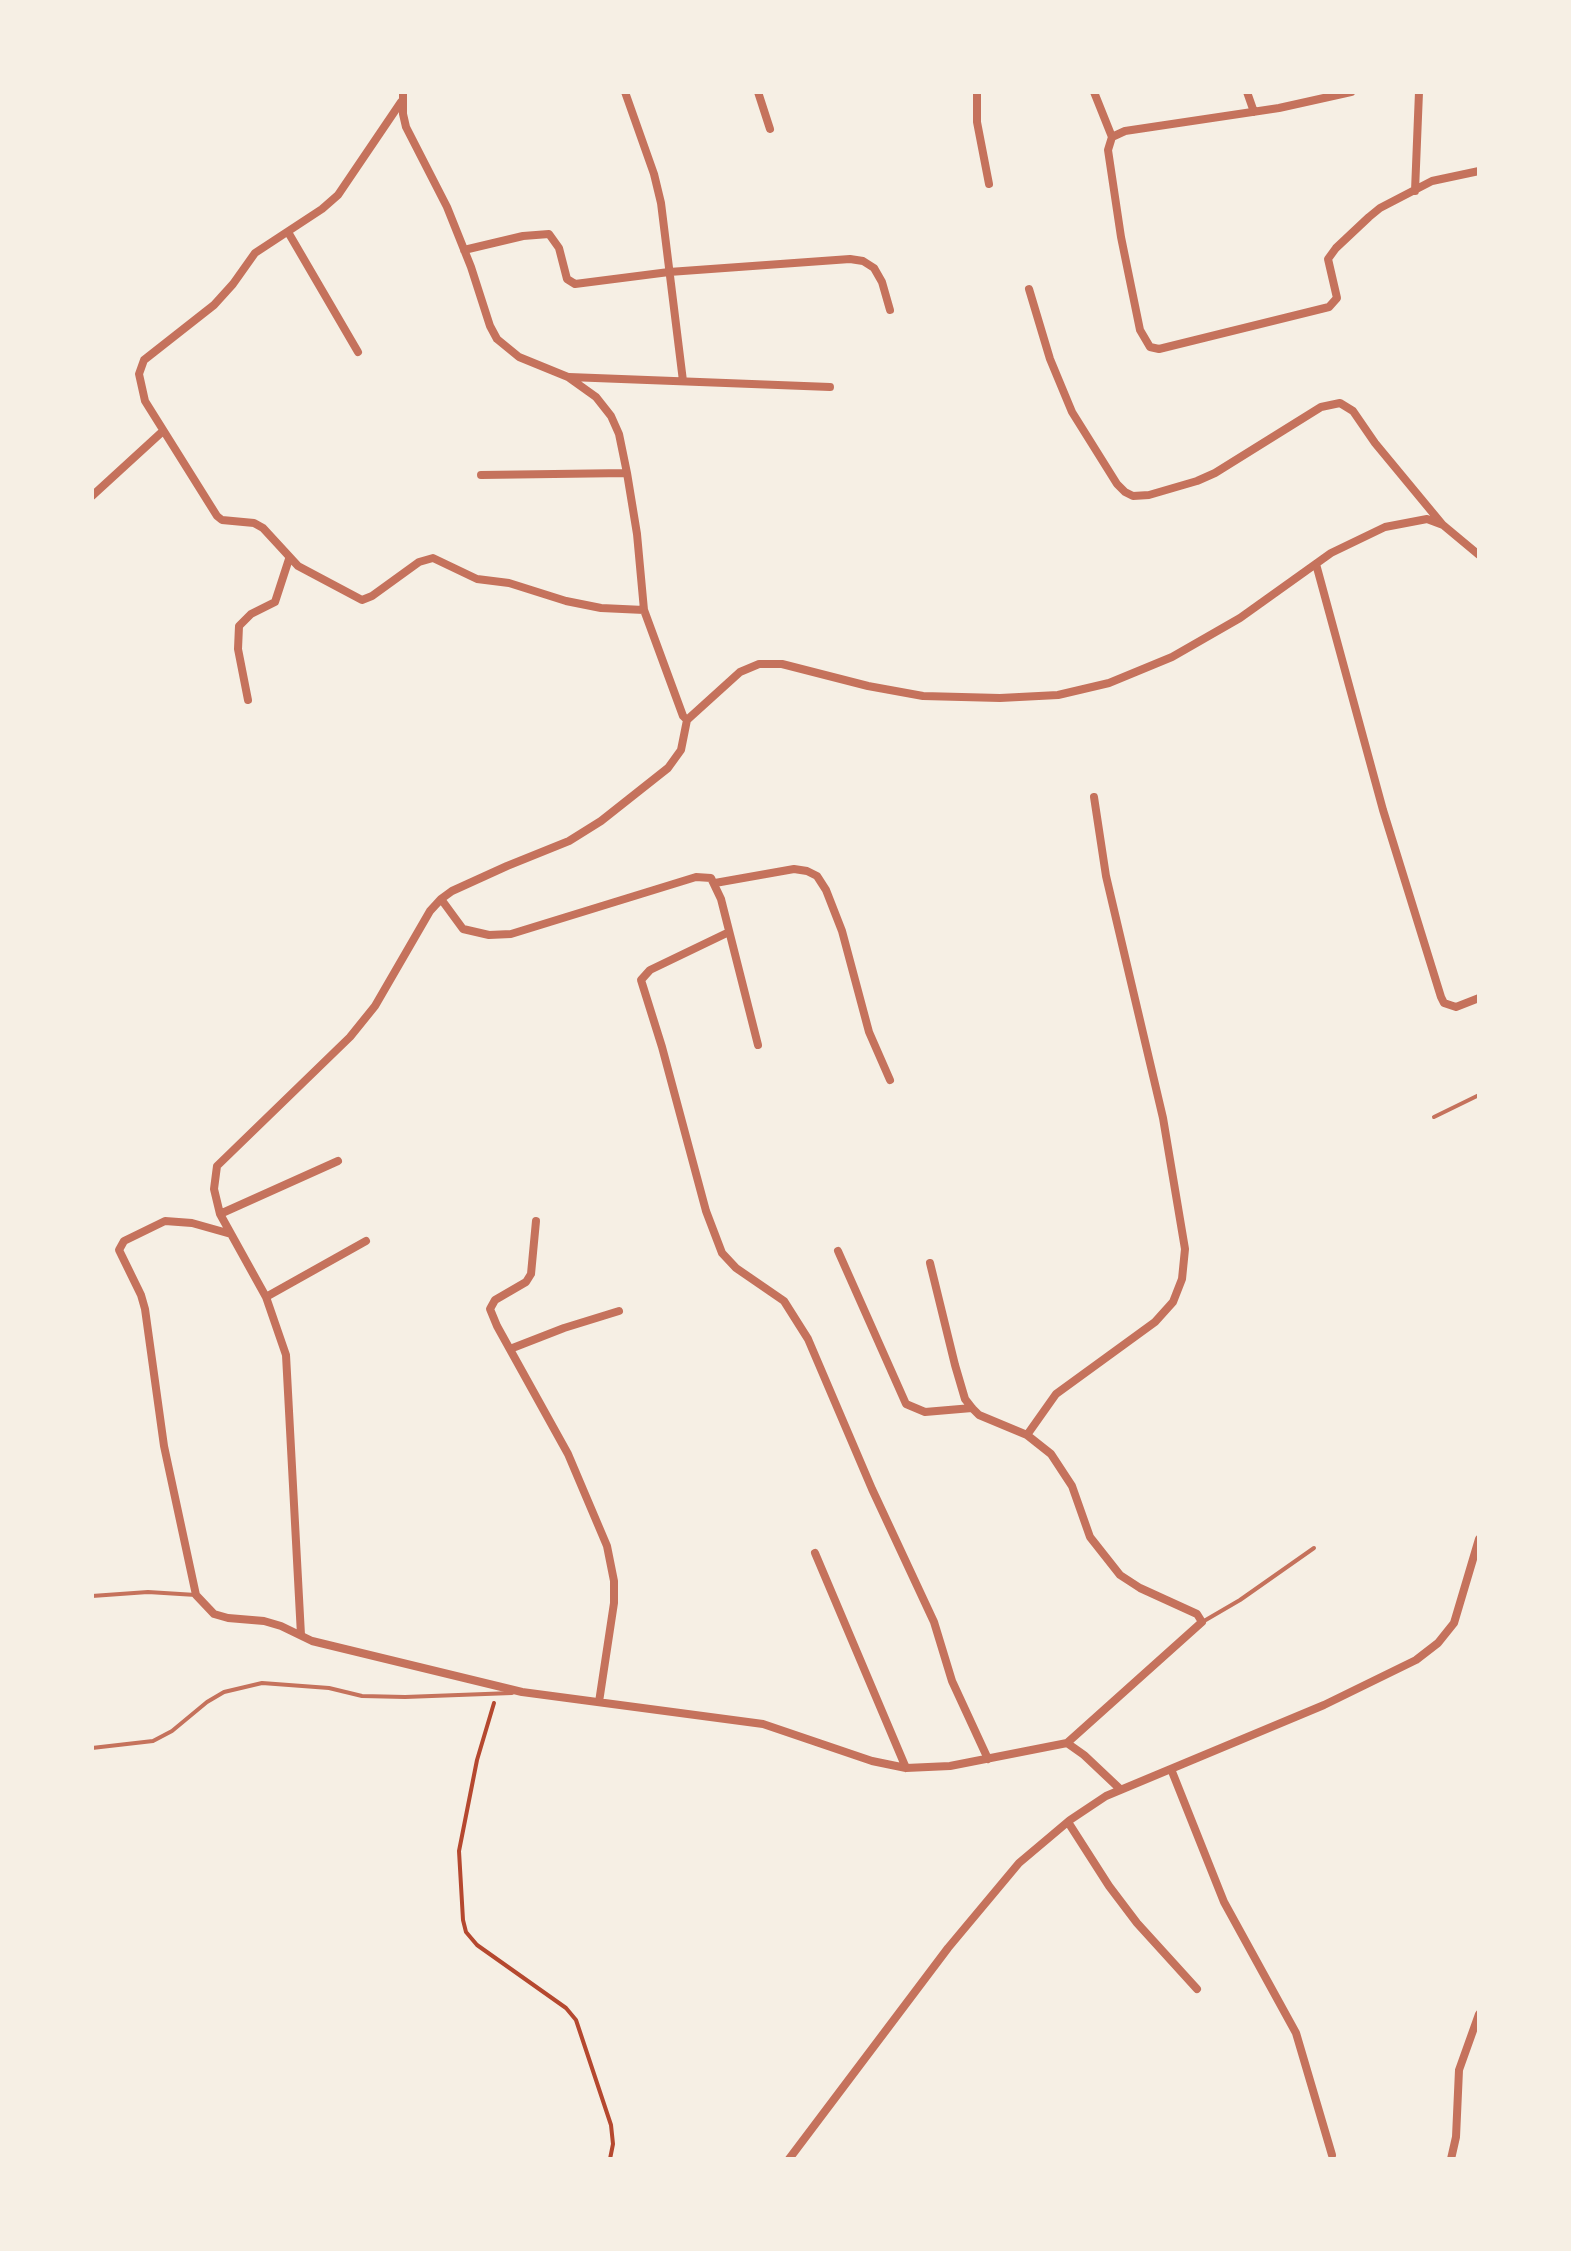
<!DOCTYPE html>
<style>
body{margin:0}
#map{position:relative;width:1571px;height:2251px;overflow:hidden;background:#f6efe4;font-family:"Zilla Slab",serif}
canvas{display:block}
.frame{position:absolute;inset:0;border:94px solid #f6efe4;pointer-events:none}
</style>
<div id="map">
<canvas width="1571" height="2251"></canvas>
<div class="frame"></div>
</div>
<script>
const ctx = document.querySelector('canvas').getContext('2d');
ctx.lineJoin = 'round';
const toPath = rows => new Path2D(rows.map(r => 'M' + r).join(''));
function stroke(path, color, width, dash) { ctx.strokeStyle = color; ctx.lineWidth = width; ctx.lineCap = dash ? 'butt' : 'round'; ctx.setLineDash(dash || []); ctx.stroke(path); }
const path = toPath([
 [494,1703,477,1760,459,1851,463,1920,466,1932,477,1945,566,2008,576,2020,611,2125,613,2144,610,2159]
]);
const service = toPath([
 [1434,1117,1479,1095],
 [92,1596,148,1592,196,1595],
 [1204,1621,1240,1600,1314,1548],
 [92,1748,153,1741,172,1731,207,1702,224,1692,262,1683,329,1688,362,1696,405,1697,512,1693]
]);
const minor = toPath([
 [403,92,403,114,406,127,447,207,471,267,490,326,497,339,519,357,568,377,596,397,611,416,619,434,627,473,637,534,644,610,683,716,687,720,740,672,759,664,782,664,868,686,923,696,1000,698,1058,695,1109,683,1172,657,1240,618,1331,553,1385,527,1427,519,1443,525,1479,555],
 [625,92,654,174,661,203,683,381],
 [758,92,770,129],
 [977,92,977,122,989,184],
 [1094,92,1112,137],
 [1247,92,1254,112],
 [1351,92,1279,108,1125,131,1112,137,1108,150,1121,237,1140,330,1150,347,1159,349,1329,307,1337,298,1328,259,1336,248,1369,217,1380,208,1432,181,1479,171],
 [401,102,338,195,322,209,255,253,233,284,214,305,144,360,139,374,145,401,217,516,222,520,254,523,263,528,298,566,362,600,372,596,419,562,433,558,477,579,509,583,566,601,601,608,644,610],
 [1415,191,1419,92],
 [288,232,358,352],
 [464,250,523,236,549,234,559,248,567,279,575,284,669,272,850,259,863,261,874,268,882,282,890,310],
 [1029,289,1050,359,1072,412,1117,484,1125,492,1133,496,1149,495,1197,481,1215,473,1321,407,1340,403,1353,411,1375,443,1442,524],
 [569,377,830,387],
 [481,475,627,473],
 [92,496,163,431],
 [1316,564,1383,810,1441,997,1444,1003,1456,1007,1479,998],
 [248,700,238,649,239,626,251,614,275,602,289,559],
 [715,883,794,869,807,871,817,876,826,890,842,931,869,1032,890,1080],
 [441,899,463,929,489,935,511,934,696,877,711,878,721,899,758,1045],
 [729,932,650,970,641,980,662,1047,706,1211,722,1253,736,1268,784,1301,808,1339,872,1489,934,1622,952,1681,988,1759],
 [220,1214,338,1161],
 [536,1221,531,1274,526,1282,495,1300,490,1309,497,1326,568,1454,607,1546,614,1581,614,1603,599,1702],
 [231,1234,192,1223,165,1221,124,1241,119,1250,141,1295,145,1309,164,1446,196,1595,214,1614,228,1618,264,1621,281,1626,312,1641,522,1692,763,1724,872,1761,906,1768,950,1766,1067,1743,1084,1755,1120,1789],
 [838,1251,906,1404,925,1412,972,1408],
 [930,1263,955,1365,965,1399,972,1408,979,1415,1027,1435,1051,1454,1072,1486,1090,1537,1120,1575,1140,1588,1197,1614,1202,1622,1067,1743],
 [266,1297,366,1241],
 [510,1349,564,1328,619,1311],
 [1027,1435,1056,1394,1155,1322,1173,1302,1182,1279,1185,1249,1163,1118,1106,876,1094,797],
 [815,1553,906,1768],
 [301,1635,286,1355,266,1297,220,1214,214,1189,217,1166,350,1037,375,1006,430,911,441,899,452,891,507,866,569,841,601,821,668,768,681,750,687,720],
 [1171,1769,1224,1902,1296,2033,1332,2155],
 [1068,1822,1109,1886,1137,1923,1197,1989],
 [789,2159,948,1948,1019,1863,1070,1820,1106,1796,1324,1705,1416,1660,1438,1643,1454,1623,1479,1539],
 [1451,2159,1456,2137,1459,2070,1479,2014]
]);
stroke(path, '#b5482f', 4);
stroke(service, '#c5725c', 4);
stroke(minor, '#c5725c', 8);
</script>
